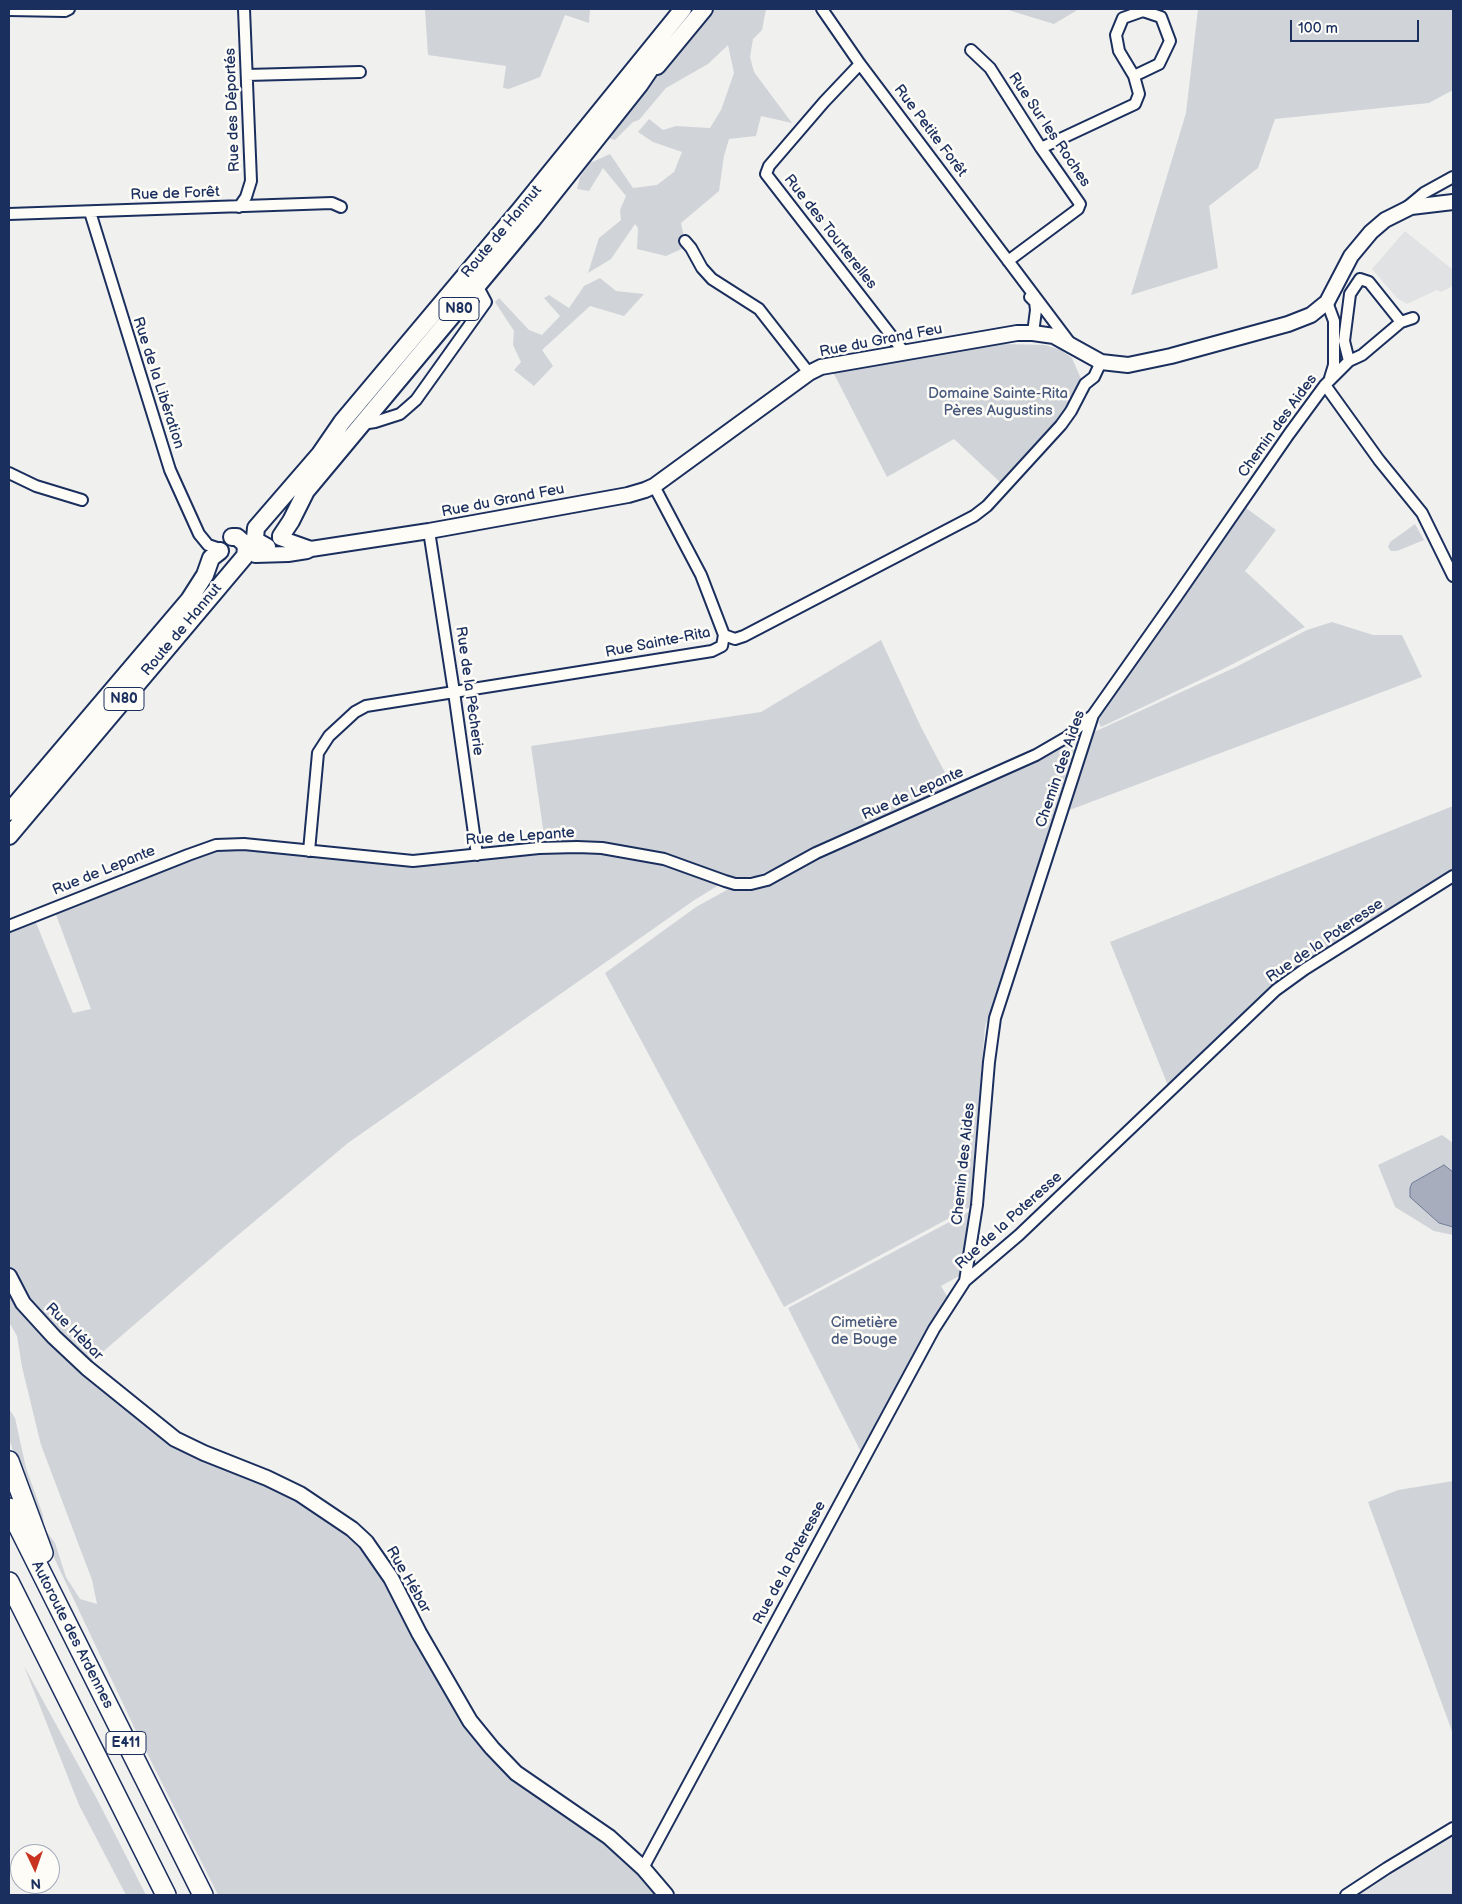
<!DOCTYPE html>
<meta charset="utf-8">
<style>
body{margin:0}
#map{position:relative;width:1462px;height:1904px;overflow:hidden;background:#f0f0ee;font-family:"Balsamiq Sans",sans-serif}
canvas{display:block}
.frame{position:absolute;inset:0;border:10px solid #1b2f5e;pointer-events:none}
.north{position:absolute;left:10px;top:1844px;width:50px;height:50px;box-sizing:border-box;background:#fdfcf7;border:1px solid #a3aaba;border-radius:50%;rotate:177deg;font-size:14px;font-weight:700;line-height:20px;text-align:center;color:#1b2f5e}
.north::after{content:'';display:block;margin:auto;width:18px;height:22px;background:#c8321e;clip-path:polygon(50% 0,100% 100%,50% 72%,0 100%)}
.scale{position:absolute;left:1290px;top:20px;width:129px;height:22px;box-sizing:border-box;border:2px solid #1b2f5e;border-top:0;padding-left:6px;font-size:15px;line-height:18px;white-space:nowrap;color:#1b2f5e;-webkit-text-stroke:4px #fdfcf7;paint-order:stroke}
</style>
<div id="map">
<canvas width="1462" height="1904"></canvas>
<div class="frame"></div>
<div class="north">N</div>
<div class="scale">100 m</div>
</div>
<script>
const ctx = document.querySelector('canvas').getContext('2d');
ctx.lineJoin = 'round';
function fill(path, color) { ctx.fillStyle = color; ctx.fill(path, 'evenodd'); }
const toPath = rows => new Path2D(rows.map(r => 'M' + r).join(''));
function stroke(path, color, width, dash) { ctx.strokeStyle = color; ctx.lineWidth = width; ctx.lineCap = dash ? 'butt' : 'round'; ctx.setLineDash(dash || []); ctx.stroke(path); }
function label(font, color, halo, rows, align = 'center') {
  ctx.font = font + ' "Balsamiq Sans",sans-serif'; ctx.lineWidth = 5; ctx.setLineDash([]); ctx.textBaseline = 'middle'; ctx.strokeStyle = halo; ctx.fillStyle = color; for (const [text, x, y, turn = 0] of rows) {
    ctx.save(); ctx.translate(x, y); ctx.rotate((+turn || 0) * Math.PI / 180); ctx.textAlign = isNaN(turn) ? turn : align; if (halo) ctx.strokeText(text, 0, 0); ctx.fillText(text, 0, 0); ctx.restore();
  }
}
const built = toPath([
 [1405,231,1453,270,1453,286,1441,292,1437,290,1407,304,1397,298,1372,269],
 [1453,1833,1453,1895,1356,1895,1386,1872]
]);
const green = toPath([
 [425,9,590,9,589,23,565,15,540,77,509,89,503,88,506,66,428,55],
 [707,9,766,9,762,30,753,39,750,57,754,72,792,123,761,116,756,136,729,139,724,156,719,191,681,223,686,247,666,256,637,249,638,228,635,224,611,259,588,273,599,238,621,220,620,210,626,196,603,168,589,191,577,189,580,177,590,163,610,154,633,188,657,185,674,172,682,152,653,142,638,132,649,119,663,130,676,126,710,128,721,110,734,73,728,45,708,64,666,88,639,120,633,122,615,140,608,138,617,127,620,117],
 [1005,9,1079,9,1054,24],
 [1198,9,1453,9,1453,90,1429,103,1275,119,1258,168,1209,206,1218,268,1131,295,1186,113],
 [600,278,616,291,644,294,624,316,590,306,542,350,553,366,534,386,514,370,521,362,513,345,514,331,495,302,499,298,529,330,542,335,560,316,544,298,549,295,569,308,584,286],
 [1002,344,1045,345,1061,350,1072,358,1082,381,1057,422,1001,483,954,439,887,477,833,372],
 [1246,508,1276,530,1245,571,1305,627,1223,669,1101,727,1099,723,1100,717,1121,684,1166,623],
 [1415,524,1424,540,1397,551,1391,551,1388,547,1390,542],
 [1332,622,1373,635,1402,635,1422,677,1067,811,1092,733,1236,667,1307,630],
 [881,640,920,725,952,786,818,846,778,867,756,876,737,878,722,875,671,856,643,850,569,842,545,842,531,746,761,712],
 [1072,737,1076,750,985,1027,970,1207,784,1307,605,973,696,907,734,886,759,884],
 [1453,806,1453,870,1290,972,1169,1088,1110,942],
 [229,847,414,864,536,853,591,853,635,857,678,867,722,883,693,901,348,1143,225,1246,90,1363,60,1337,35,1308,15,1278,9,1265,9,927,34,918,73,1013,91,1009,55,912,207,851],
 [1442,1135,1453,1143,1453,1172,1444,1165,1412,1183,1410,1188,1439,1223,1453,1227,1453,1235,1434,1231,1395,1207,1378,1165],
 [970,1211,959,1276,941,1286,948,1298,862,1454,788,1308],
 [9,1287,117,1399,337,1522,368,1552,486,1749,601,1837,638,1870,659,1895,218,1895,134,1727,40,1528,21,1478,9,1438,9,1409,15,1418,26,1468,43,1515,44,1528,55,1543,66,1577,80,1599,97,1604,92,1580,41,1445,22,1367,17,1336,9,1322],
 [1453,1481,1453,1734,1368,1502,1398,1490],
 [24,1666,97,1799,146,1895,126,1895,79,1805]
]);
const water = toPath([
 [1444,1165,1453,1172,1453,1227,1439,1223,1410,1197,1410,1188,1412,1183,1444,1165]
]);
const street = toPath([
 [822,9,860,64,1070,343],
 [9,10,65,11,69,9],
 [971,50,990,68,1041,148,1080,204,1078,209,1008,261],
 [860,64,824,102,769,166,766,174,904,352],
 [247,75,360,72],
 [1041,148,1135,104,1139,94,1134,76,1119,51,1116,35,1123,18,1143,11,1161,17,1170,41,1159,64,1134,76],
 [239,207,246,197,251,181,244,9],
 [1406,208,1424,193,1453,177],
 [90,212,170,470,199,534,208,545,220,549],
 [9,214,332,203,341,207],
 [685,241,691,248,702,268,712,279,759,309,809,373],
 [1030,297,1035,302,1036,310,1033,333],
 [1327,302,1334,321,1334,365,1330,378],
 [1349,361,1344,341,1350,294,1360,279,1369,282,1401,322],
 [1325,385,1379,460,1422,513,1453,576],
 [362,424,375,422,400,414,416,400,486,302,478,287],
 [9,473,36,486,82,500],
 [654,486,701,575,724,635],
 [429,531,454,692,477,855],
 [724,635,735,639,744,636,974,516,987,506,1061,425,1071,411,1085,384,1094,377,1101,362],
 [309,851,318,753,329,736,355,712,366,706,712,651,722,646,724,635],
 [9,926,188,855,216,845,244,844,413,861,539,848,577,847,602,848,664,859,725,881,735,884,751,884,767,880,816,853,1036,755,1067,737,1093,715],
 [965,1281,977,1205,989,1062,995,1018,1093,715,1177,596,1289,434,1325,385,1349,361,1362,355,1401,322,1413,318],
 [643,1868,934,1329,965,1281,1019,1235,1276,990,1305,969,1453,876],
 [1346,1895,1387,1868,1453,1828]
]);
const secondary = toPath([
 [280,538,311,549],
 [255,555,288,554,307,551,311,549,429,531,628,495,645,490,654,486,809,373,821,367,1017,333,1033,333,1054,336,1101,362,1128,365,1171,356,1288,324,1311,315,1327,302,1351,256,1371,232,1385,220,1411,207,1453,202],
 [9,1276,23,1303,54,1337,87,1368,175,1439,204,1453,267,1478,300,1494,352,1529,366,1542,391,1578,419,1633,470,1721,492,1748,516,1773,609,1837,643,1868,666,1895]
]);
const primary = toPath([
 [657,66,704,9],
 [281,536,291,521,306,491,532,220,640,84,661,53],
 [267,547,258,542,255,538,256,528,320,454,342,422,520,210,683,9],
 [9,812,189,600,205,575,211,558,220,551],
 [9,836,245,556,246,548,244,543,237,537,232,537]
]);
const highway = toPath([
 [9,1461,43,1553],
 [9,1508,203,1895],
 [9,1582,166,1895]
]);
const shields = [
 [459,309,40],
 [124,699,40],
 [126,1743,40]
];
const shieldNames = [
 ["N80",459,309],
 ["N80",124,699],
 ["E411",126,1743]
];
const streetNames = [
 ["Rue des Déportés",233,110,-92],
 ["Rue Sur les Roches",1049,130,56],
 ["Rue Petite Forêt",930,131,53],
 ["Rue de Forêt",175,194,-2],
 ["Route de Hannut",502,232,-50],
 ["Rue des Tourterelles",830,232,52],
 ["Rue du Grand Feu",881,341,-11],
 ["Rue de la Libération",158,383,72],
 ["Chemin des Aides",1278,426,-54],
 ["Rue du Grand Feu",503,501,-11],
 ["Route de Hannut",182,630,-50],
 ["Rue Sainte-Rita",658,643,-11],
 ["Rue de la Pêcherie",469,691,82],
 ["Chemin des Aides",1061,769,-71],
 ["Rue de Lepante",913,794,-24],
 ["Rue de Lepante",520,837,-4],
 ["Rue de Lepante",104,871,-22],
 ["Rue de la Poteresse",1325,941,-34],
 ["Chemin des Aides",964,1164,-84],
 ["Rue de la Poteresse",1009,1221,-42],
 ["Rue Hébar",74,1332,45],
 ["Rue de la Poteresse",790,1563,-62],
 ["Rue Hébar",408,1580,60],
 ["Autoroute des Ardennes",72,1635,63]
];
const parkNames = [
 ["Domaine Sainte-Rita",998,394],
 ["Pères Augustins",998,411],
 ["Cimetière",864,1323],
 ["de Bouge",864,1340]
];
fill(built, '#e0e2e3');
fill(green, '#d0d3d8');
fill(water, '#a7adbd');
stroke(water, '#6f7b97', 1);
stroke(street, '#1b2f5e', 14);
stroke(secondary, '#1b2f5e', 18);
stroke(primary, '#1b2f5e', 20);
stroke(highway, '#1b2f5e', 22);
stroke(street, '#fdfcf7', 10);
stroke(secondary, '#fdfcf7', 14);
stroke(primary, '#fdfcf7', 16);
stroke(highway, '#fdfcf7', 19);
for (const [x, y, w] of shields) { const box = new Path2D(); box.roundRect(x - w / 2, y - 11.5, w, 23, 4); ctx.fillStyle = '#fdfcf7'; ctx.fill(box); stroke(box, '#1b2f5e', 1); }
label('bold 14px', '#1b2f5e', null, shieldNames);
label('15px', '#1b2f5e', '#fdfcf7', streetNames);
label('15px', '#48587c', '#fdfcf7', parkNames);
</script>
